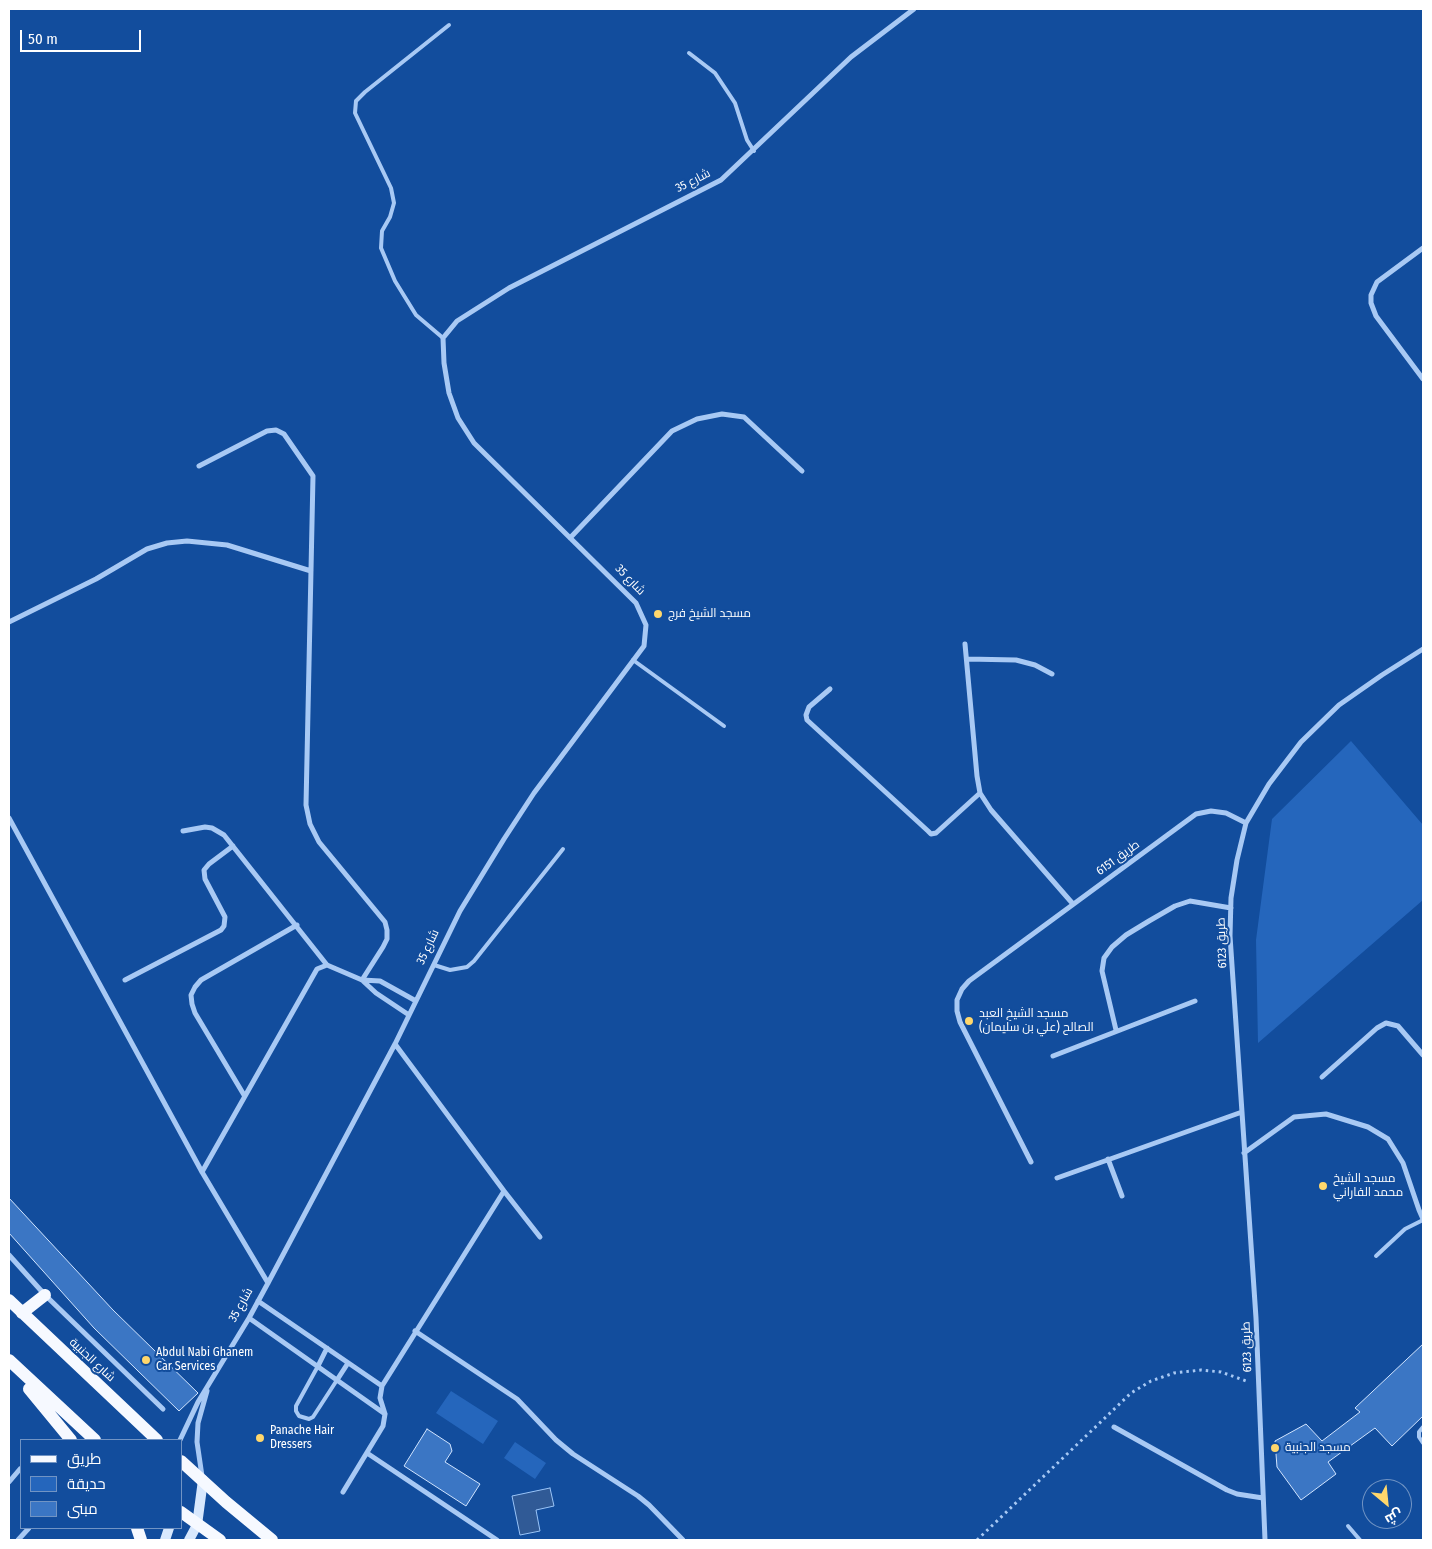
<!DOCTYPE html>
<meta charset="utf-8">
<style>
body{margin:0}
#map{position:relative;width:1432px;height:1549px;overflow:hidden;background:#124d9d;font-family:"Fira Sans Condensed",Cairo,sans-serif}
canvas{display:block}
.frame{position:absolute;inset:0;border:10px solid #fff;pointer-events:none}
.legend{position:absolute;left:20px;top:1439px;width:162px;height:90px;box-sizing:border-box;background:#124d9d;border:1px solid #7194c4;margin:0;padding:6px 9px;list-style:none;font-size:15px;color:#fff}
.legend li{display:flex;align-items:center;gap:10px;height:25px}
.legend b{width:25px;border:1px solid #7194c4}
.north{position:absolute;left:1362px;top:1479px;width:50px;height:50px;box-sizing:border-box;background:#124d9d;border:1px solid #7194c4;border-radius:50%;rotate:152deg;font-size:14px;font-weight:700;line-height:20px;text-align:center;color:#fff}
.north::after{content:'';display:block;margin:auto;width:18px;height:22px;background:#ffd76c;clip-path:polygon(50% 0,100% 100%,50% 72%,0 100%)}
.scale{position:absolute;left:20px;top:30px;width:121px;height:22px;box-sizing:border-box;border:2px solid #fff;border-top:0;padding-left:6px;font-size:15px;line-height:18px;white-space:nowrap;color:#fff;-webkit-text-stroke:4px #124d9d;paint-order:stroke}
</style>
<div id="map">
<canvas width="1432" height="1549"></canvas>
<div class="frame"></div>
<ul class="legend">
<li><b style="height:6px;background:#f6f9ff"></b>طريق</li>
<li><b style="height:14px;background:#2566bc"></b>حديقة</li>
<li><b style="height:14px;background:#3b76c4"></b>مبنى</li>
</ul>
<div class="north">ش</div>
<div class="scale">50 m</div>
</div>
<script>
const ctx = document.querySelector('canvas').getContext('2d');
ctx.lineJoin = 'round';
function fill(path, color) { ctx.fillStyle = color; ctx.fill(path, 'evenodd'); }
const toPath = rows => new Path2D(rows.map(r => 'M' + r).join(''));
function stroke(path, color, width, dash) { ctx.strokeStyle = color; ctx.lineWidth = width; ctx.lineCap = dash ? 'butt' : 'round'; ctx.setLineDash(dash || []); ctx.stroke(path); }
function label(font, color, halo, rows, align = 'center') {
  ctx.font = font + ' "Fira Sans Condensed",Cairo,sans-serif'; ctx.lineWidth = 4; ctx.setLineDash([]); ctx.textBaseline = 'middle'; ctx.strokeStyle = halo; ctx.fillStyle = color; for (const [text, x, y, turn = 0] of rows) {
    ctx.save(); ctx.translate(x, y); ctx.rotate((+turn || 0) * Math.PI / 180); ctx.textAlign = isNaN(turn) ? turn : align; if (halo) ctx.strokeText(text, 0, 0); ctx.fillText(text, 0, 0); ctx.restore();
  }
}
const green = toPath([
 [1351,741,1423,825,1423,900,1258,1043,1256,940,1272,819],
 [451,1391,498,1421,483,1444,436,1413],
 [515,1442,546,1463,535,1479,504,1458]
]);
const water = toPath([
 [550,1488,554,1506,536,1510,540,1531,520,1535,512,1496,550,1488]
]);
const building = toPath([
 [9,1198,113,1310,198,1393,179,1411,94,1328,9,1233,9,1198],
 [1423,1344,1423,1416,1392,1446,1375,1428,1328,1462,1336,1474,1301,1500,1277,1467,1275,1441,1306,1424,1322,1441,1360,1412,1355,1408,1423,1344],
 [427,1429,450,1444,452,1451,445,1462,480,1484,466,1506,404,1466,427,1429]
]);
const path = toPath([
 [977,1540,1131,1393,1151,1381,1174,1373,1201,1370,1221,1372,1249,1382]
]);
const lane = toPath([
 [689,53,715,73,735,103,747,140,754,151],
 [443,338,416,315,395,281,381,248,382,231,390,217,394,203,391,188,355,113,356,101,365,92,449,25],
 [633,660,724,726],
 [434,965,450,970,467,967,474,961,563,849],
 [1376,1256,1405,1229,1423,1220],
 [318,1366,296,1406,296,1411,299,1416,309,1419,313,1417,337,1380],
 [1423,1427,1419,1432,1419,1437,1423,1443],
 [1348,1526,1360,1540]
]);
const street = toPath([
 [1423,248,1377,282,1371,295,1371,303,1376,316,1423,379],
 [199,466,267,431,276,430,284,434,313,476,306,805,310,824,319,842,385,922,387,930,387,939,383,947,362,980],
 [570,538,672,431,697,419,722,414,744,417,802,471],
 [9,622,96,579,147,549,167,543,187,541,227,545,311,571],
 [965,644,977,776,980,793,991,810,1073,904],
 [967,659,1016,660,1035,665,1052,674],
 [830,689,809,707,806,715,807,720,928,831,931,834,936,833,980,793],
 [9,818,202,1172,268,1283],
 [183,831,205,827,212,828,224,835,327,965],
 [125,980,221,930,224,926,225,917,205,879,204,870,209,864,233,846],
 [362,980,380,981,416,1001],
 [1116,1030,1102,971,1104,958,1112,947,1126,935,1149,921,1175,906,1190,901,1231,908],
 [395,1044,504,1191,540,1237],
 [1053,1056,1195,1001],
 [1322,1077,1377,1028,1386,1023,1398,1026,1423,1055],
 [244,1095,195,1013,192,1004,191,995,195,987,201,980,297,925],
 [1244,1153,1294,1117,1326,1114,1368,1127,1388,1139,1403,1163,1419,1210,1423,1219],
 [1108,1159,1122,1196],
 [1031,1162,960,1022,957,1011,957,1000,962,989,969,981,1196,814,1211,811,1226,813,1246,823],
 [202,1172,317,969,327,965,362,980,376,993,409,1015],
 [1057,1178,1242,1112],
 [9,1255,45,1295,163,1409],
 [258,1301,382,1386],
 [249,1318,385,1414],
 [415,1331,517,1399,556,1440,573,1454,638,1496,649,1505,683,1540],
 [318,1366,327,1348],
 [337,1380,348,1363],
 [1114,1427,1227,1490,1237,1494,1263,1498],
 [180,1440,198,1402,249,1318,268,1283,395,1044,460,911,504,839,534,793,644,646,646,625,636,603,474,443,458,418,449,393,444,363,443,338,457,321,509,288,721,180,851,57,914,9],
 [367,1453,497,1540],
 [202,1476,197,1442,198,1423,207,1391],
 [9,1482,20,1469],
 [343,1492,383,1426,385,1414,380,1398,382,1386,504,1191],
 [18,1540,29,1528],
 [1265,1540,1256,1318,1230,936,1231,898,1237,860,1246,823,1269,784,1301,742,1339,705,1382,675,1423,649]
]);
const secondary = toPath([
 [165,1540,169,1528],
 [189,1540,197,1525,203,1480]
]);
const primary = toPath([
 [9,1300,157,1440],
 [22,1313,45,1295],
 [9,1360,95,1440],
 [29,1389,71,1440],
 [181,1461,226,1502,272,1540],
 [181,1512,220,1540],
 [137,1528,141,1540]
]);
const markers = [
 [658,614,5,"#ffd76c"],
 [969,1021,5,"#ffd76c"],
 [1323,1186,5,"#ffd76c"],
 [146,1360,5,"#ffd76c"],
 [260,1438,5,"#ffd76c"],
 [1275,1448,5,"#ffd76c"]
];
const streetNames = [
 ["شارع 35",693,181,-27],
 ["شارع 35",630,580,46],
 ["طريق 6151",1118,858,-36],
 ["طريق 6123",1222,943,-92],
 ["شارع 35",428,947,-65],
 ["شارع 35",241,1305,-61],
 ["طريق 6123",1247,1347,-92],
 ["شارع الجنبية",92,1360,43]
];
const poiNames = [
 ["مسجد الشيخ فرج",668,614],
 ["مسجد الشيخ العبد",979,1014],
 ["الصالح (علي بن سليمان)",979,1028],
 ["مسجد الشيخ",1333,1179],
 ["محمد الفاراني",1333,1193],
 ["Abdul Nabi Ghanem",156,1353],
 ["Car Services",156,1367],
 ["Panache Hair",270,1431],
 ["Dressers",270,1445],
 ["مسجد الجنبية",1285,1448]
];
fill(green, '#2566bc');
fill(water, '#305a96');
stroke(water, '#9ac4f7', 1);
fill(building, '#3b76c4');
stroke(building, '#d1e4fe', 1);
stroke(path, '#a8c9f4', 3, [2.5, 4]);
stroke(lane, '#a8c9f4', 4);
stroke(street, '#a8c9f4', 5);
stroke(secondary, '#d8e8fd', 10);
stroke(primary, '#f6f9ff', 12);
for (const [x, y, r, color] of markers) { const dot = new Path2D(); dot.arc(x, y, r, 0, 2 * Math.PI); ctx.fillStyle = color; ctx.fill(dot); stroke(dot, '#124d9d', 2); }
label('12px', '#fff', '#124d9d', streetNames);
label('12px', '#fff', '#124d9d', poiNames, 'left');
</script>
